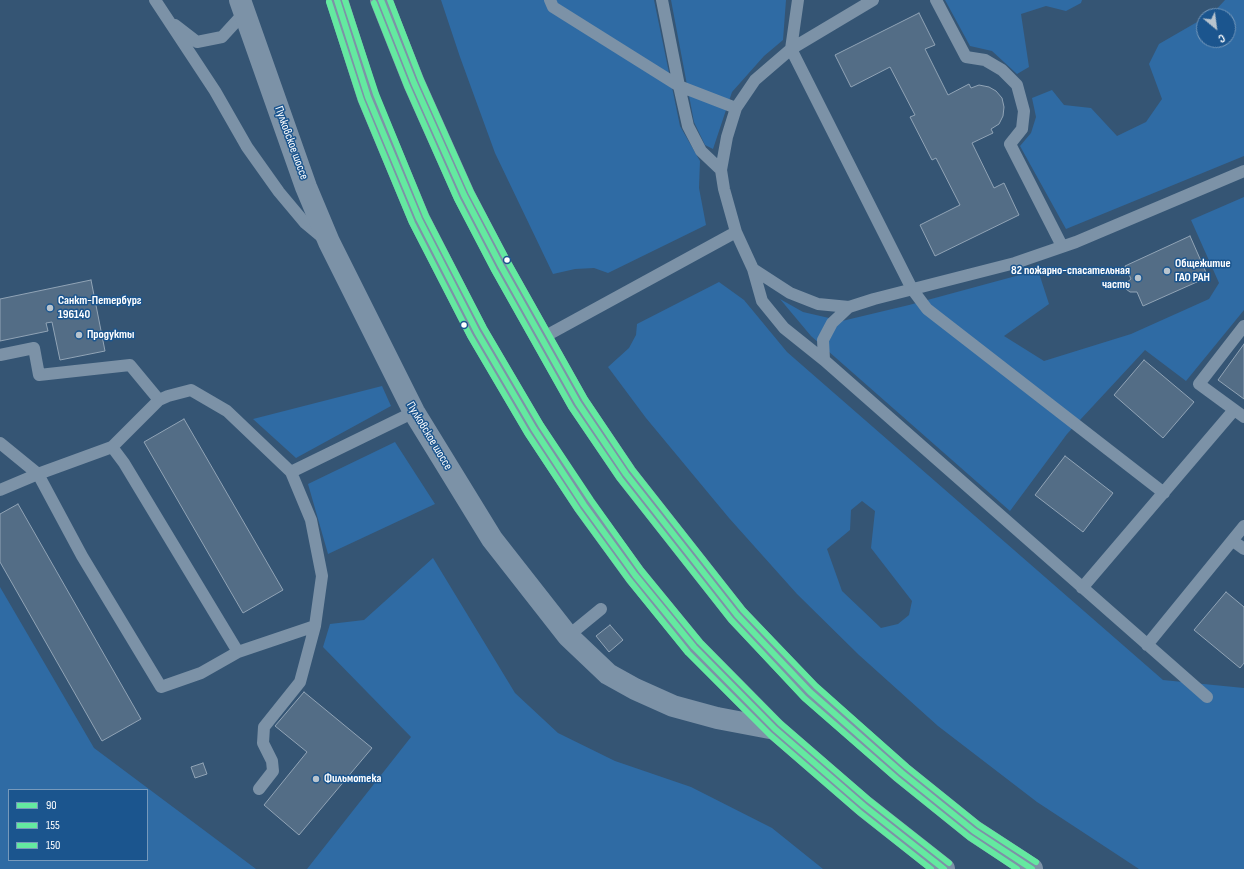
<!DOCTYPE html>
<meta charset="utf-8">
<style>
body{margin:0}
#map{position:relative;width:1244px;height:869px;overflow:hidden;background:#355574;font-family:"Sofia Sans Condensed",sans-serif}
canvas{display:block}
.legend{position:absolute;left:8px;top:789px;width:140px;height:72px;box-sizing:border-box;background:#1b558e;border:1px solid #7699bb;margin:0;padding:5px 7px;list-style:none;font-size:12px;color:#fff}
.legend li{display:flex;align-items:center;gap:8px;height:20px}
.legend b{width:20px;border:1px solid #7699bb}
.north{position:absolute;left:1196px;top:8px;width:40px;height:40px;box-sizing:border-box;background:#1b558e;border:1px solid #7699bb;border-radius:50%;rotate:151deg;font-size:11px;font-weight:700;line-height:16px;text-align:center;color:#fff}
.north::after{content:'';display:block;margin:auto;width:14px;height:18px;background:#b8c4ce;clip-path:polygon(50% 0,100% 100%,50% 72%,0 100%)}
</style>
<div id="map">
<canvas width="1244" height="869"></canvas>
<ul class="legend">
<li><b style="height:5px;background:#64e9a0"></b>90</li>
<li><b style="height:5px;background:#64e9a0"></b>155</li>
<li><b style="height:5px;background:#64e9a0"></b>150</li>
</ul>
<div class="north">С</div>
</div>
<script>
const ctx = document.querySelector('canvas').getContext('2d');
ctx.lineJoin = 'round';
function fill(path, color) { ctx.fillStyle = color; ctx.fill(path, 'evenodd'); }
const toPath = rows => new Path2D(rows.map(r => 'M' + r).join(''));
function stroke(path, color, width, dash) { ctx.strokeStyle = color; ctx.lineWidth = width; ctx.lineCap = dash ? 'butt' : 'round'; ctx.setLineDash(dash || []); ctx.stroke(path); }
function label(font, color, halo, rows, align = 'center') {
  ctx.font = font + ' "Sofia Sans Condensed",sans-serif'; ctx.lineWidth = 3; ctx.setLineDash([]); ctx.textBaseline = 'middle'; ctx.strokeStyle = halo; ctx.fillStyle = color; for (const [text, x, y, turn = 0] of rows) {
    ctx.save(); ctx.translate(x, y); ctx.rotate((+turn || 0) * Math.PI / 180); ctx.textAlign = isNaN(turn) ? turn : align; if (halo) ctx.strokeText(text, 0, 0); ctx.fillText(text, 0, 0); ctx.restore();
  }
}
const green = toPath([
 [441,0,654,0,680,126,700,161,699,188,706,225,608,273,594,268,575,269,553,274,495,153,460,57],
 [671,0,786,0,783,40,764,56,732,92,713,149,705,145,694,122],
 [945,0,1082,0,1081,3,1066,11,1046,6,1021,14,1029,67,1017,74,992,51,970,46],
 [1225,0,1244,0,1244,156,1066,229,1020,146,1031,133,1036,117,1032,98,1052,90,1064,105,1091,108,1117,136,1146,122,1162,99,1149,64,1159,44,1204,18,1204,40,1228,40,1228,16,1208,16,1212,14],
 [1244,197,1244,310,1186,381,1145,350,1067,434,1010,511,811,336,780,299,803,312,842,321,909,305,1038,270,1049,304,1004,336,1044,361,1131,334,1209,299,1219,283,1191,220],
 [719,282,744,300,787,352,1163,680,1244,688,1244,869,1139,869,1037,802,938,726,859,655,797,594,729,518,646,418,608,367,629,348,636,335,637,324],
 [862,501,875,511,871,548,912,601,909,615,898,624,881,628,842,591,827,549,850,530,851,510],
 [382,386,391,406,296,458,253,419],
 [395,442,435,504,328,554,308,484],
 [433,558,515,693,558,733,615,761,691,787,772,828,823,869,307,869,411,737,323,647,330,624,364,620],
 [0,587,94,748,256,869,0,869],
 [9,790,147,790,147,860,9,860]
]);
const building = toPath([
 [919,13,935,45,925,49,948,95,969,84,971,88,979,85,989,87,996,91,1002,98,1004,107,1003,116,999,124,991,129,993,133,972,143,994,188,1004,183,1019,215,935,256,920,225,960,205,936,158,932,160,910,117,915,115,890,67,851,87,835,55,919,13],
 [1190,236,1208,277,1143,306,1137,292,1130,292,1126,289,1126,283,1131,279,1125,266,1190,236],
 [91,280,105,351,60,360,52,322,46,323,48,331,0,341,0,299,91,280],
 [1244,344,1244,399,1218,380,1244,344],
 [1144,360,1194,402,1163,438,1114,395,1144,360],
 [184,419,283,590,243,613,144,442,184,419],
 [1065,456,1113,493,1083,532,1035,495,1065,456],
 [18,504,141,719,102,741,0,562,0,514,18,504],
 [1226,592,1244,607,1244,663,1240,668,1194,630,1226,592],
 [610,625,623,640,609,652,596,636,610,625],
 [304,692,372,748,299,835,264,805,307,752,275,726,304,692],
 [203,763,207,774,195,778,191,767,203,763]
]);
const lane = toPath([
 [155,0,215,91,247,147,279,192,305,223,323,238],
 [550,0,553,7,679,86,736,108],
 [662,0,679,86,688,126,701,151,721,170],
 [798,0,791,49,912,289,927,309,1164,493],
 [873,0,791,49,755,80,736,108,727,137,721,170,724,189,736,232,753,269,790,293,818,304,849,307,874,299,1015,263,1076,242,1244,171],
 [936,0,966,57,985,60,1002,70,1017,85,1024,111,1022,129,1010,144,1062,246],
 [175,25,197,42,222,37,244,13],
 [753,269,762,301,784,328,824,360,1207,697],
 [1244,326,1199,384,1244,417],
 [542,338,736,232],
 [0,355,34,348,39,375,130,365,159,400],
 [824,360,823,340,832,323,849,307],
 [0,443,38,474,112,447,159,400,168,396,191,390,227,411,291,472,311,520,322,576,315,626,238,652,201,673,161,687,82,556,38,474,0,490],
 [112,447,124,463,238,652],
 [291,472,414,412],
 [1233,541,1244,549],
 [1082,588,1234,410],
 [568,636,601,609],
 [1147,645,1244,526],
 [259,789,273,771,272,761,263,743,264,727,300,682,315,626]
]);
const street = toPath([
 [240,0,306,187,329,242,414,412,492,539,568,636,608,674,635,689,673,706,717,718,775,729]
]);
const highway = toPath([
 [337,0,368,97,419,219,477,332,534,429,584,505,635,575,694,647,775,729,864,806,944,869],
 [381,0,414,83,464,195,501,266,578,403,626,474,737,615,810,692,902,773,974,831,1032,869]
]);
const bus1 = toPath([
 [337,0,368,97,419,219,477,332,534,429,584,505,635,575,694,647,775,729,864,806,944,869],
 [381,0,414,83,464,195,501,266,578,403,626,474,737,615,810,692,902,773,974,831,1032,869]
]);
const bus2 = toPath([
 [329,2,361,100,412,223,470,336,527,433,578,510,629,580,688,653,770,735,859,812,931,869],
 [374,3,407,86,457,199,494,270,571,407,620,479,731,620,804,698,897,779,969,837,1017,869]
]);
const bus3 = toPath([
 [345,0,376,94,426,216,484,328,541,425,591,500,641,570,700,642,780,723,869,800,949,863],
 [390,0,421,80,471,192,508,262,585,399,632,469,743,610,816,686,907,767,979,825,1036,862]
]);
const markers = [
 [507,260,3.5,"#fff"],
 [1167,271,4,"#b8c4ce"],
 [1138,278,4,"#b8c4ce"],
 [50,308,4,"#b8c4ce"],
 [464,325,3.5,"#fff"],
 [79,335,4,"#b8c4ce"],
 [316,779,4,"#b8c4ce"]
];
const streetNames = [
 ["Пулковское шоссе",291,143,70],
 ["Пулковское шоссе",429,436,59]
];
const poiNames = [
 ["Общежитие",1175,264],
 ["ГАО РАН",1175,278],
 ["82 пожарно-спасательная",1130,271,"right"],
 ["часть",1130,285,"right"],
 ["Санкт-Петербург",58,301],
 ["196140",58,315],
 ["Продукты",87,335],
 ["Фильмотека",324,779]
];
fill(green, '#2f6ba4');
fill(building, '#536d86');
stroke(building, '#91a4b6', 1);
stroke(lane, '#7c92a7', 12);
stroke(street, '#7c92a7', 22);
stroke(highway, '#7d92a7', 22);
stroke(bus1, '#64e9a0', 6);
stroke(bus2, '#64e9a0', 6);
stroke(bus3, '#64e9a0', 6);
for (const [x, y, r, color] of markers) { const dot = new Path2D(); dot.arc(x, y, r, 0, 2 * Math.PI); ctx.fillStyle = color; ctx.fill(dot); stroke(dot, '#1b558e', 1.5); }
label('12px', '#fff', '#1b558e', streetNames);
label('bold 12px', '#fff', '#1b558e', poiNames, 'left');
</script>
